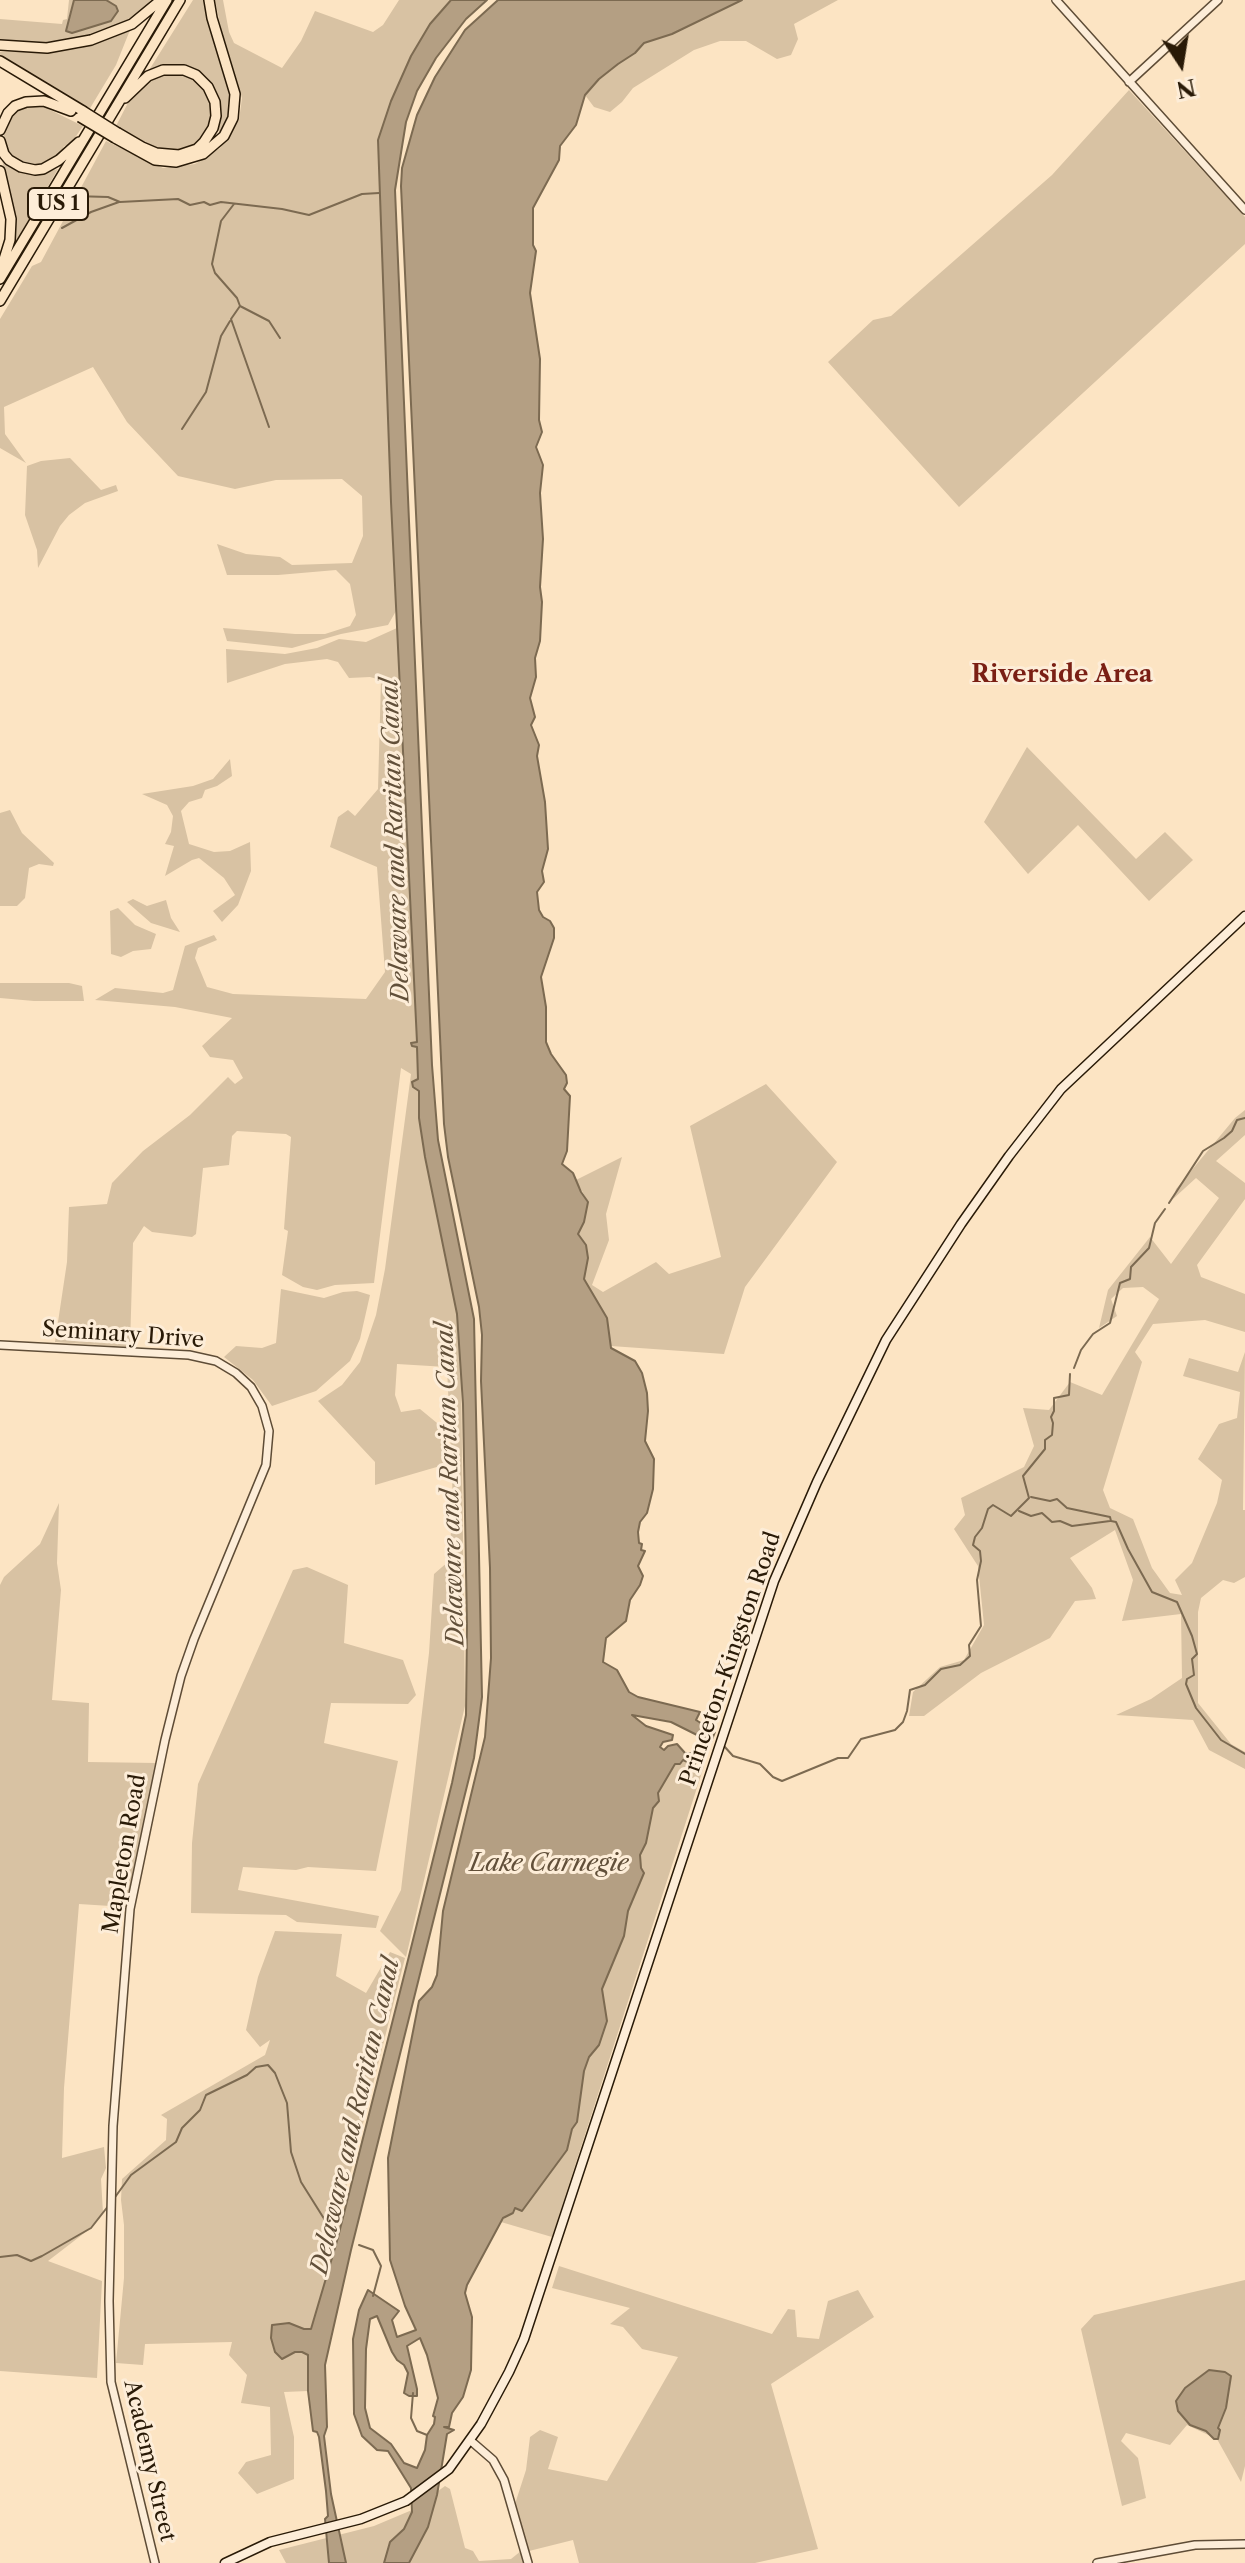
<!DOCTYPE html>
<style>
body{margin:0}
#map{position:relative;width:1245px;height:2563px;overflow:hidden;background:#fce4c3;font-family:"Libre Caslon Text",serif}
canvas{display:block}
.north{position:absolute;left:1141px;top:24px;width:80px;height:80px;-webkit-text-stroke:6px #fdedd8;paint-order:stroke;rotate:168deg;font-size:22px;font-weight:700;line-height:32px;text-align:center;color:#291a07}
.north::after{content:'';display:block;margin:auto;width:28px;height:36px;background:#291a07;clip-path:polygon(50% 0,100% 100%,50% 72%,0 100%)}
</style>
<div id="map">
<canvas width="1245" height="2563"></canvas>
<div class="north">N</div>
</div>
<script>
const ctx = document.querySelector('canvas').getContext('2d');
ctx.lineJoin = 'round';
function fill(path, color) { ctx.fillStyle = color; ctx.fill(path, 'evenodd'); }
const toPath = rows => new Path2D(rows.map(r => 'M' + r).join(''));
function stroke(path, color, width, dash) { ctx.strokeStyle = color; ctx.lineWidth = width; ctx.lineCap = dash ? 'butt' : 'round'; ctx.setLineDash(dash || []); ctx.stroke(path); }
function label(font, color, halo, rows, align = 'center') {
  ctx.font = font + ' "Libre Caslon Text",serif'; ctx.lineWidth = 6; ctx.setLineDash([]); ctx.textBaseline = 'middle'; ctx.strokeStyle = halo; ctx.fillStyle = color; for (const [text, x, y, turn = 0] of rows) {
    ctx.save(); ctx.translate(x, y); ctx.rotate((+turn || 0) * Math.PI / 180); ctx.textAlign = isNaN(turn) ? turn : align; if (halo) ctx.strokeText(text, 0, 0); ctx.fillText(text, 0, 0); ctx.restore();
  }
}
const green = toPath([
 [69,0,74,0,68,20,72,33,111,21,116,6,106,0,151,0,133,19,88,37,65,42,31,45,0,42,0,19,62,24,63,20,67,19],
 [193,0,205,0,206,11,230,92,230,114,219,133,218,99,208,80,188,68,170,65,146,75],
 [215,0,223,0,229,32,234,43,282,68,301,41,315,11,373,32,383,25,399,0,451,0,430,24,411,56,391,101,378,140,396,611,388,625,341,634,292,648,227,641,223,628,295,634,325,634,350,626,356,615,350,584,336,570,278,575,227,575,217,544,246,554,280,557,292,565,352,563,363,536,362,496,342,479,276,480,235,489,178,476,127,422,93,367,4,407,5,434,26,463,0,448,0,319,32,266,41,262,106,141,163,168,195,164,220,148,239,120,242,98,221,29],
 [742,0,838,0,794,24,798,39,791,55,777,59,746,41,720,41,694,50,633,88,622,102,610,112,594,107,585,95,599,79,618,64,635,53,644,43,672,34],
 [130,30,116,65,89,110,0,57,0,52,78,49],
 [166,74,193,75,210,98,213,117,204,137,189,149,165,153,116,126,130,99,147,81],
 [1129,90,1245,217,1245,244,959,507,828,362,873,320,891,316,1052,175],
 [38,104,83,126,70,145,64,146,58,158,45,165,27,167,14,159,3,143,5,122,13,113,24,106],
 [0,152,18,172,37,174,58,169,11,250,14,211],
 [70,458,101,490,116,485,118,491,85,503,69,515,60,526,38,568,37,550,25,515,27,466,41,461],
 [397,628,417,1042,411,1043,412,1046,417,1046,418,1079,413,1082,419,1091,419,1118,425,1157,457,1314,461,1366,465,1706,406,1957,380,1931,401,1890,429,1653,434,1574,449,1561,453,1501,447,1367,397,1364,395,1395,401,1412,420,1409,437,1423,447,1464,375,1485,375,1462,318,1401,342,1385,360,1362,376,1315,385,1269,411,1074,401,1068,374,1283,335,1285,317,1290,303,1287,282,1275,288,1231,284,1229,291,1137,286,1134,237,1131,232,1136,229,1165,203,1168,196,1234,192,1237,152,1232,144,1226,133,1243,130,1347,55,1342,67,1262,69,1207,107,1204,112,1183,143,1151,190,1115,228,1077,235,1084,243,1078,233,1060,210,1057,202,1046,232,1018,175,1007,95,1000,115,988,163,993,173,990,185,946,214,935,217,940,198,948,195,958,207,987,233,994,366,999,385,972,377,867,330,847,338,817,348,810,355,816,378,789,381,680,370,677,349,678,338,662,327,659,285,664,227,683,226,649,285,654,317,648,339,639,366,642],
 [1027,747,1136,859,1165,832,1193,860,1149,901,1078,825,1028,874,984,822],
 [230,759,232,776,217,786,205,790,202,798,189,802,181,811,189,844,214,852,230,851,250,842,251,871,238,905,222,922,213,911,235,895,224,878,199,858,192,860,165,876,174,846,165,844,171,832,173,816,167,805,142,794,193,786,213,779],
 [10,810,22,833,54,863,53,866,39,864,29,868,25,898,17,906,0,906,0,813],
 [133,899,147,906,166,900,171,918,180,932,151,923,127,902],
 [118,908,135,925,156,934,151,949,133,951,121,957,111,954,110,911],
 [0,983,69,983,82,986,84,1001,34,1001,0,998],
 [766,1084,837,1162,745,1287,724,1354,611,1346,607,1318,583,1279,588,1258,586,1245,578,1234,584,1222,588,1202,576,1180,622,1157,606,1214,609,1240,592,1285,603,1292,656,1262,669,1274,721,1257,690,1126],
 [1245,1110,1245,1135,1216,1161,1245,1183,1245,1199,1197,1265,1201,1277,1245,1294,1245,1332,1205,1320,1153,1324,1135,1352,1142,1362,1103,1490,1110,1508,1133,1519,1152,1568,1170,1593,1182,1595,1175,1580,1192,1563,1217,1503,1222,1480,1198,1459,1219,1424,1237,1418,1240,1392,1183,1376,1189,1358,1238,1372,1245,1352,1243,1510,1245,1510,1245,1577,1234,1583,1223,1580,1201,1598,1198,1612,1198,1703,1231,1744,1245,1752,1245,1769,1209,1750,1193,1720,1116,1715,1151,1699,1182,1678,1181,1614,1122,1621,1133,1580,1115,1530,1070,1558,1092,1588,1096,1599,1075,1601,1050,1638,981,1673,924,1716,909,1716,913,1692,940,1667,964,1660,984,1625,978,1566,954,1529,965,1515,961,1498,1024,1467,1034,1446,1023,1408,1049,1410,1070,1382,1102,1395,1159,1299,1143,1287,1123,1288,1111,1299,1117,1316,1099,1328,1108,1290,1150,1237,1171,1264,1219,1198,1196,1178,1173,1199,1176,1189,1235,1118],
 [281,1289,324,1298,343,1292,357,1291,370,1295,360,1339,350,1361,316,1391,272,1406,253,1380,224,1357,236,1346,262,1348,276,1343],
 [59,1503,57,1563,61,1590,52,1700,89,1703,88,1762,156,1763,126,1907,79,1904,64,2088,62,2158,104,2147,106,2168,101,2179,103,2213,87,2231,48,2261,102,2281,97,2378,0,2371,0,1585,4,1577,40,1544],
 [307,1567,348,1585,344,1643,403,1660,416,1695,408,1704,331,1703,324,1743,398,1761,376,1871,308,1867,296,1870,243,1867,238,1890,379,1916,376,1928,297,1922,286,1915,191,1913,192,1843,198,1784,293,1570],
 [683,1760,688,1764,704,1766,552,2237,501,2222,514,2208,522,2210,567,2150,572,2129,577,2122,584,2071,589,2057,599,2045,607,2021,602,1989,624,1936,628,1911,644,1874,641,1868,640,1855,646,1843,653,1807,659,1801,658,1793,667,1777,675,1764],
 [275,1931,342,1934,336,1976,366,1993,390,1952,405,1958,349,2179,336,2215,342,2218,339,2233,311,2329,304,2329,289,2323,295,2352,302,2352,308,2355,308,2391,284,2392,294,2437,294,2479,257,2494,238,2473,246,2462,271,2455,270,2407,241,2403,247,2375,229,2355,232,2342,145,2344,143,2365,116,2363,124,2278,124,2225,121,2200,122,2179,166,2140,167,2119,161,2115,265,2055,270,2040,260,2047,246,2030,258,1977],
 [559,2266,772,2334,788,2309,795,2310,797,2337,819,2339,828,2301,858,2290,874,2317,771,2384,818,2549,755,2563,579,2563,573,2540,529,2551,515,2504,526,2470,530,2437,540,2430,558,2437,548,2469,607,2481,678,2357,642,2349,623,2327,610,2324,630,2308,552,2288],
 [1245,2280,1245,2466,1241,2482,1217,2439,1187,2425,1170,2445,1126,2433,1121,2441,1138,2458,1146,2498,1122,2506,1081,2329,1094,2315],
 [445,2486,450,2489,465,2548,473,2551,479,2561,511,2559,521,2551,523,2563,286,2563,279,2550,374,2526,412,2510]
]);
const water = toPath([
 [74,0,106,0,116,6,118,11,111,21,72,33,66,31,74,0],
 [451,0,487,0,466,19,436,58,417,91,406,122,395,190,432,1065,438,1140,474,1319,482,1697,474,1758,351,2250,325,2365,327,2427,324,2436,331,2494,346,2563,329,2563,325,2519,328,2516,326,2491,319,2437,317,2432,313,2431,308,2391,308,2355,302,2352,295,2352,282,2359,275,2352,271,2338,272,2325,289,2323,304,2329,311,2329,337,2241,408,1960,452,1783,466,1715,467,1626,463,1404,457,1314,425,1157,419,1118,419,1091,413,1087,412,1082,418,1079,417,1047,412,1046,411,1043,417,1042,391,502,378,140,391,101,411,56,430,24,451,0],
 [498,0,742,0,672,34,644,43,635,53,618,64,599,79,585,95,576,125,560,146,559,160,533,208,533,245,536,251,530,293,540,359,539,420,542,432,536,447,543,465,540,493,543,539,540,587,542,602,540,641,535,658,536,677,530,698,535,717,531,725,539,745,537,756,545,802,548,849,542,871,544,882,537,892,539,910,543,917,550,921,554,928,554,938,541,977,546,1007,546,1042,551,1054,566,1075,567,1083,564,1089,570,1096,567,1151,562,1164,573,1173,581,1192,588,1202,584,1222,578,1234,586,1245,588,1258,584,1279,607,1318,611,1348,635,1361,642,1373,647,1393,648,1411,645,1441,654,1459,653,1489,647,1513,640,1522,638,1532,639,1543,642,1544,641,1550,645,1551,638,1566,643,1576,640,1585,630,1600,626,1621,606,1638,603,1662,617,1670,629,1692,638,1697,700,1712,696,1720,715,1732,711,1742,671,1722,632,1715,646,1726,673,1735,672,1740,663,1742,660,1747,664,1750,668,1746,677,1744,685,1753,698,1753,699,1759,694,1765,683,1760,680,1764,675,1764,658,1793,659,1801,653,1808,646,1843,640,1855,641,1868,644,1873,628,1911,624,1936,602,1989,607,2021,599,2045,589,2057,584,2071,577,2122,572,2129,567,2150,522,2211,515,2208,513,2213,503,2218,467,2285,465,2293,472,2317,471,2370,463,2397,452,2413,449,2427,444,2427,454,2430,447,2434,437,2495,428,2527,409,2563,384,2563,390,2542,404,2529,412,2512,411,2488,388,2451,377,2450,362,2436,354,2414,353,2339,359,2310,368,2290,399,2311,392,2320,397,2337,416,2330,405,2306,390,2260,388,2158,419,2001,432,1987,437,1975,443,1911,485,1737,491,1658,490,1568,481,1381,482,1335,479,1307,448,1157,444,1124,401,186,402,168,417,115,435,77,465,30,498,0],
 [377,2316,392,2352,397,2360,404,2365,408,2373,404,2393,409,2396,417,2396,417,2389,407,2346,420,2338,427,2355,438,2398,433,2416,435,2417,434,2424,427,2435,425,2450,417,2468,404,2463,391,2444,370,2428,365,2408,366,2349,370,2319,377,2316],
 [1209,2370,1225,2372,1231,2376,1226,2408,1218,2428,1220,2430,1218,2439,1214,2439,1206,2431,1190,2425,1178,2411,1176,2401,1185,2388,1209,2370]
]);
const stream = toPath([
 [73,196,108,197,120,202,178,199,190,205,204,202,210,205,221,202,282,209,309,215,362,194,379,193],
 [234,204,221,221,212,264,215,273,237,298,240,306,231,319,269,427],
 [62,228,91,212,119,202],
 [240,306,269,321,280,338],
 [182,429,206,392,221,336,230,321],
 [1169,1203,1203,1151,1224,1138,1232,1131,1237,1120,1245,1118],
 [1074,1368,1081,1350,1093,1334,1110,1323,1120,1283,1130,1279,1131,1267,1149,1248,1155,1223,1165,1209],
 [1031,1497,1050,1501,1057,1499,1067,1508,1110,1517,1111,1521,1116,1522,1128,1549,1152,1592,1177,1602,1192,1636,1197,1654,1192,1659,1194,1675,1187,1679,1186,1684,1196,1708,1221,1740,1245,1754],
 [1019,1511,1031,1516,1042,1513,1052,1522,1060,1521,1072,1526,1110,1521],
 [724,1746,733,1756,760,1764,773,1777,782,1781,838,1758,848,1758,861,1739,895,1730,903,1722,907,1711,910,1690,925,1685,941,1669,960,1665,970,1656,969,1645,981,1626,977,1580,981,1561,980,1551,973,1545,975,1537,982,1528,988,1509,993,1505,1011,1516,1029,1498,1023,1476,1045,1449,1045,1440,1052,1435,1053,1423,1051,1417,1054,1411,1054,1398,1069,1395,1070,1374],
 [113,2200,131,2175,176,2142,182,2128,200,2110,206,2095,247,2075,256,2067,268,2065,275,2073,287,2103,291,2152,301,2182,328,2225,328,2235,331,2237],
 [359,2245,373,2250,381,2266,373,2296],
 [0,2257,17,2255,31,2261,42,2256,91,2228,109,2205],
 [413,2393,411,2418,417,2431,427,2435]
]);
const tertiary = toPath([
 [1056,0,1245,210],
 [1129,82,1218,0],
 [0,1345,189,1355,216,1361,236,1373,251,1387,262,1406,269,1431,266,1465,194,1639,181,1676,165,1740,130,1909,113,2126,109,2301,111,2382,155,2563],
 [471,2441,493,2460,504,2480,528,2563],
 [1097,2563,1195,2545,1245,2544]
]);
const secondary = toPath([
 [225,2563,270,2542,361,2519,406,2501,449,2469,481,2424,509,2372,524,2339,774,1581,817,1482,886,1340,961,1224,1009,1156,1061,1089,1245,916]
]);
const trunk = toPath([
 [0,45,47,48,91,40,132,24,161,0],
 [0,61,83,111],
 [0,130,8,113,15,106,26,102,44,101,71,111],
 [118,133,142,147,156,153,179,155,197,149,204,142,213,128,216,116,215,102,208,87,196,75,184,70,163,70,148,76,125,98],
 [115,138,155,160,176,162,203,154,224,136,233,118,235,94,212,18,209,0],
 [0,141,4,154,9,160,21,167,35,170,43,169,59,160,79,142],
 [0,171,11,219,10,240,1,269],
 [0,279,167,0],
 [0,301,180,0]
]);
const trunkBridge = toPath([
 [83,111,118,133],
 [80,117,115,138]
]);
const shields = [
 [58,204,60]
];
const shieldNames = [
 ["US 1",58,204]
];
const streetNames = [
 ["Seminary Drive",123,1335,4],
 ["Princeton-Kingston Road",731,1659,-71],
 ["Mapleton Road",125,1854,-80],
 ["Academy Street",149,2461,77]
];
const neighbourhoodNames = [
 ["Riverside Area",1062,675]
];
const waterNames = [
 ["Delaware and Raritan Canal",396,840,-92],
 ["Delaware and Raritan Canal",451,1484,-92],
 ["Lake Carnegie",549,1864],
 ["Delaware and Raritan Canal",356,2116,-77]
];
fill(green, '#d8c2a3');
fill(water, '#b49f83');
stroke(water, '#7c6a51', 2);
stroke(stream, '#7c6a51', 2);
stroke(tertiary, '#5e4c36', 10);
stroke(secondary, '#291a07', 11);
stroke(trunk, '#291a07', 12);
stroke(tertiary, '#fdedd8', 7);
stroke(secondary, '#fdedd8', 8);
stroke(trunk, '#fce4c3', 9);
stroke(trunkBridge, '#291a07', 12, []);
stroke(trunkBridge, '#fce4c3', 9);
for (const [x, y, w] of shields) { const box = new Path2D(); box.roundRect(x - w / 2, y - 16, w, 32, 6); ctx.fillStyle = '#fdedd8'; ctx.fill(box); stroke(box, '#291a07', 2); }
label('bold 20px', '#291a07', null, shieldNames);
label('22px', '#291a07', '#fdedd8', streetNames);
label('bold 24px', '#7a1f14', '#fdedd8', neighbourhoodNames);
label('italic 24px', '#614f39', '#fdedd8', waterNames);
</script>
